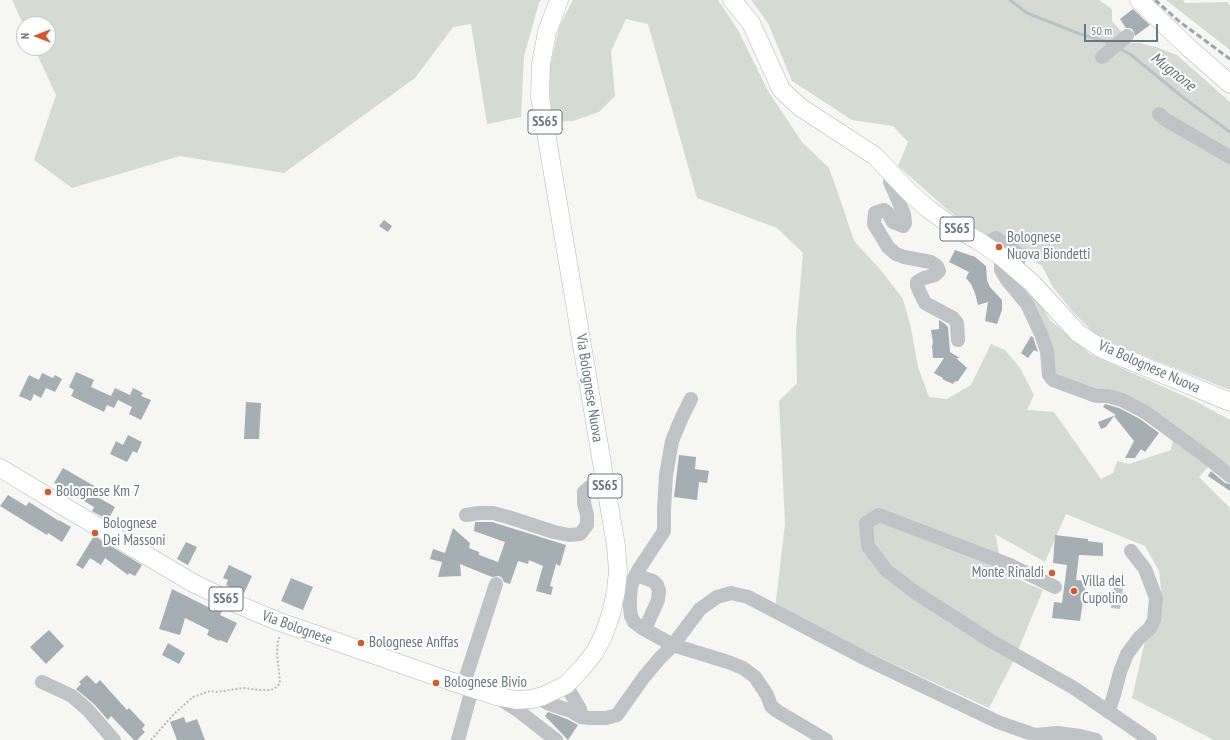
<!DOCTYPE html>
<style>
body{margin:0}
#map{position:relative;width:1230px;height:740px;overflow:hidden;background:#f6f6f2;font-family:"PT Sans Narrow",sans-serif}
canvas{display:block}
.north{position:absolute;left:16px;top:16px;width:40px;height:40px;box-sizing:border-box;background:#fff;border:1px solid #c2c8cd;border-radius:50%;rotate:270deg;font-size:11px;font-weight:700;line-height:16px;text-align:center;color:#667682}
.north::after{content:'';display:block;margin:auto;width:14px;height:18px;background:#dc562c;clip-path:polygon(50% 0,100% 100%,50% 72%,0 100%)}
.scale{position:absolute;left:1084px;top:24px;width:74px;height:18px;box-sizing:border-box;border:2px solid #667682;border-top:0;padding-left:5px;font-size:12px;line-height:14px;white-space:nowrap;color:#667682;-webkit-text-stroke:3px #fff;paint-order:stroke}
</style>
<div id="map">
<canvas width="1230" height="740"></canvas>
<div class="north">N</div>
<div class="scale">50 m</div>
</div>
<script>
const ctx = document.querySelector('canvas').getContext('2d');
ctx.lineJoin = 'round';
function fill(path, color) { ctx.fillStyle = color; ctx.fill(path, 'evenodd'); }
const toPath = rows => new Path2D(rows.map(r => 'M' + r).join(''));
function stroke(path, color, width, dash) { ctx.strokeStyle = color; ctx.lineWidth = width; ctx.lineCap = dash ? 'butt' : 'round'; ctx.setLineDash(dash || []); ctx.stroke(path); }
function label(font, color, halo, rows, align = 'center') {
  ctx.font = font + ' "PT Sans Narrow",sans-serif'; ctx.lineWidth = 4; ctx.setLineDash([]); ctx.textBaseline = 'middle'; ctx.strokeStyle = halo; ctx.fillStyle = color; for (const [text, x, y, turn = 0] of rows) {
    ctx.save(); ctx.translate(x, y); ctx.rotate((+turn || 0) * Math.PI / 180); ctx.textAlign = isNaN(turn) ? turn : align; if (halo) ctx.strokeText(text, 0, 0); ctx.fillText(text, 0, 0); ctx.restore();
  }
}
const green = toPath([
 [12,0,541,0,539,3,524,56,521,117,487,124,471,24,453,27,415,78,284,173,180,156,72,188,34,160,56,95,34,48,48,48,48,24,24,24,24,26],
 [573,0,718,0,738,30,768,91,802,142,829,168,838,193,854,241,880,269,903,299,911,328,918,367,929,397,947,399,971,385,991,344,1005,350,1020,368,1034,395,1027,410,1054,412,1101,479,1113,473,1117,461,1129,464,1171,450,1173,437,1095,389,1056,378,1007,273,1033,292,1050,320,1090,354,1195,401,1230,420,1230,468,1217,457,1199,477,1230,508,1230,740,1214,740,1132,698,1145,641,1157,629,1162,597,1159,571,1145,546,1066,514,1045,562,995,534,1003,570,1026,583,1043,590,1013,662,989,708,775,609,785,524,779,401,797,383,796,332,803,253,777,228,697,198,648,24,626,19,611,51,615,96,599,112,573,121,552,122,549,72,559,27],
 [751,0,1099,0,1112,9,1112,21,1131,43,1140,43,1156,47,1177,55,1230,102,1230,390,1117,345,1094,333,1073,312,1053,287,1042,266,1000,238,981,234,949,211,898,166,908,142,893,126,852,120,792,81,768,23],
 [1166,0,1183,0,1185,3,1227,2,1230,5,1230,50]
]);
const water = toPath([
 [1114,587,1123,589,1120,609,1111,608]
]);
const stream = toPath([
 [1010,0,1027,13,1080,34,1104,41,1111,44],
 [1118,48,1130,54,1185,99,1230,132]
]);
const building = toPath([
 [1133,9,1150,25,1135,36,1133,30,1130,28,1126,28,1120,19],
 [384,220,392,226,388,232,379,226],
 [955,250,975,257,986,266,987,280,990,287,1002,300,1002,310,997,324,985,321,988,302,978,305,975,293,971,284,966,278,969,272,949,262],
 [939,320,944,323,948,327,950,352,960,358,956,358,967,368,958,381,954,382,953,384,942,379,943,378,934,373,944,358,933,358,932,346,933,343,931,330,939,329],
 [1031,336,1033,337,1038,352,1034,350,1028,358,1021,353],
 [76,372,94,380,91,387,111,396,115,388,130,395,133,388,143,393,141,396,151,400,141,420,129,414,132,407,118,400,114,408,107,405,104,412,71,396,74,390,69,387],
 [42,373,53,378,55,375,62,379,55,392,46,388,41,398,34,394,31,401,19,396,29,375,39,380],
 [246,402,261,403,259,439,244,439],
 [1105,404,1119,408,1140,419,1159,433,1145,452,1141,449,1135,458,1125,458,1134,441,1114,416,1106,427,1101,429,1098,422,1116,415,1103,407],
 [128,435,142,442,137,453,133,451,127,462,110,454,116,441,123,445],
 [679,455,696,457,695,469,709,471,707,483,699,482,697,500,674,497],
 [63,468,96,487,92,494,115,507,108,520,92,511,94,507,54,483],
 [1211,471,1225,483,1230,484,1230,491,1208,476],
 [8,495,26,506,29,502,59,521,59,520,71,527,62,542,48,533,47,535,0,506],
 [475,522,492,522,566,545,560,566,556,564,550,586,553,587,551,595,536,591,543,566,529,560,528,564,518,561,510,584,504,582,502,578,499,576,492,577,460,564,461,576,438,577,442,562,430,559,433,549,445,553,453,528,470,543,469,548,479,552,479,555,498,562,505,542,474,531],
 [1055,535,1088,539,1088,541,1103,543,1103,556,1079,555,1076,580,1086,581,1080,621,1052,618,1054,602,1062,603,1067,565,1053,563],
 [94,536,142,565,135,576,129,573,128,575,105,558,101,565,90,558,83,569,76,565],
 [186,542,197,547,188,565,177,559],
 [229,565,252,576,244,593,226,585,228,580,223,578],
 [291,578,313,587,303,610,281,601],
 [172,589,212,609,214,605,223,609,220,615,237,623,227,643,220,640,219,641,207,635,209,630,185,618,180,635,159,629],
 [49,630,64,646,46,664,30,647],
 [168,643,185,653,179,664,162,655],
 [87,675,96,684,100,680,127,710,129,708,145,725,142,729,145,732,137,740,134,740,111,716,108,720,94,704,76,689,81,684,79,682],
 [548,712,567,719,578,725,568,740,545,716],
 [184,717,186,723,197,719,205,740,177,740,170,722]
]);
const path = toPath([
 [151,740,173,715,193,697,210,691,217,692,243,688,259,690,271,690,277,687,280,683,277,653,278,639,281,636]
]);
const minor = toPath([
 [1102,57,1127,36],
 [1159,114,1166,120,1230,157],
 [893,175,890,182,904,214,905,223,903,226,893,222,888,213,884,210,875,213,874,224,888,247,896,254,904,257,931,262,937,266,939,271,935,275,924,278,917,282,917,286,925,303,953,318,957,323,958,340],
 [984,245,996,238,1020,255,1016,268],
 [1002,257,1001,264,1001,270,1007,280,1027,304,1041,334,1047,351,1049,375,1053,380,1096,396,1108,396,1122,400,1145,412,1208,458,1230,476],
 [691,399,681,419,672,441,666,475,664,509,664,531,639,569,634,578,631,587,630,597,630,608,631,616,634,622,642,628,673,645,700,609,717,597,731,593,748,597,868,660,998,722,1035,735,1057,733,1080,736,1096,740],
 [466,515,479,513,493,513,508,517,554,532,569,535,580,534,587,525,587,515,584,503,584,492,590,487,604,482],
 [636,575,653,581,657,585,659,591,658,600,645,629],
 [1055,587,1010,565,879,515,866,523,868,546,886,570,916,593,991,641,1074,688,1150,740],
 [42,682,72,696,88,710,114,740],
 [566,685,580,709,581,717],
 [463,686,496,584],
 [538,698,547,703,571,711,581,717,590,718,606,718,617,715,644,677,660,658,673,645,728,662,743,668,755,677,767,695,771,706,777,711,826,740],
 [500,699,516,709,556,740],
 [1108,712,1114,695,1120,672,1127,654,1139,638,1150,628,1154,620,1156,598,1145,569,1131,551],
 [458,740,472,689]
]);
const major = toPath([
 [732,0,751,23,781,89,787,95,800,107,875,156,909,192,927,208,946,222,977,240,1002,257,1032,283,1078,333,1102,349,1230,402],
 [1139,0,1189,48,1230,84],
 [0,468,63,506,193,583,237,604,277,621,438,677,496,696,516,700,532,699,543,696,566,685,583,667,595,652,604,634,611,614,616,591,618,571,616,546,540,97,541,64,547,32,559,0]
]);
const rail = toPath([
 [1155,0,1180,22,1230,59]
]);
const markers = [
 [999,247,4,"#dc562c"],
 [48,492,4,"#dc562c"],
 [95,533,4,"#dc562c"],
 [1052,573,4,"#dc562c"],
 [1074,591,4,"#dc562c"],
 [361,643,4,"#dc562c"],
 [436,683,4,"#dc562c"]
];
const shields = [
 [545,122,34],
 [957,229,34],
 [605,486,34],
 [226,599,34]
];
const shieldNames = [
 ["SS65",545,122],
 ["SS65",957,229],
 ["SS65",605,486],
 ["SS65",226,599]
];
const poiNames = [
 ["Bolognese",1007,238],
 ["Nuova Biondetti",1007,255],
 ["Bolognese Km 7",56,492],
 ["Bolognese",103,524],
 ["Dei Massoni",103,541],
 ["Monte Rinaldi",1044,573,"right"],
 ["Villa del",1082,582],
 ["Cupolino",1082,599],
 ["Bolognese Anffas",369,643],
 ["Bolognese Bivio",444,683]
];
const streetNames = [
 ["Via Bolognese Nuova",1149,367,24],
 ["Via Bolognese Nuova",589,388,81],
 ["Via Bolognese",297,628,20]
];
const waterNames = [
 ["Mugnone",1173,72,38]
];
fill(green, '#d5dbd2');
fill(water, '#b8c2c7');
stroke(stream, '#b8c2c7', 3);
fill(building, '#a5aeb3');
stroke(major, '#b2b7ba', 19);
stroke(path, '#b9bcbe', 2, [2, 2]);
stroke(minor, '#bfc3c6', 14);
stroke(major, '#fff', 18);
stroke(rail, '#9ea5aa', 3, [6, 3]);
for (const [x, y, r, color] of markers) { const dot = new Path2D(); dot.arc(x, y, r, 0, 2 * Math.PI); ctx.fillStyle = color; ctx.fill(dot); stroke(dot, '#fff', 1.5); }
for (const [x, y, w] of shields) { const box = new Path2D(); box.roundRect(x - w / 2, y - 12, w, 24, 3); ctx.fillStyle = '#fff'; ctx.fill(box); stroke(box, '#667682', 1); }
label('bold 14px', '#667682', null, shieldNames);
label('15px', '#667682', '#fff', poiNames, 'left');
label('15px', '#667682', '#fff', streetNames);
label('italic 16px', '#62777f', '#fff', waterNames);
</script>
